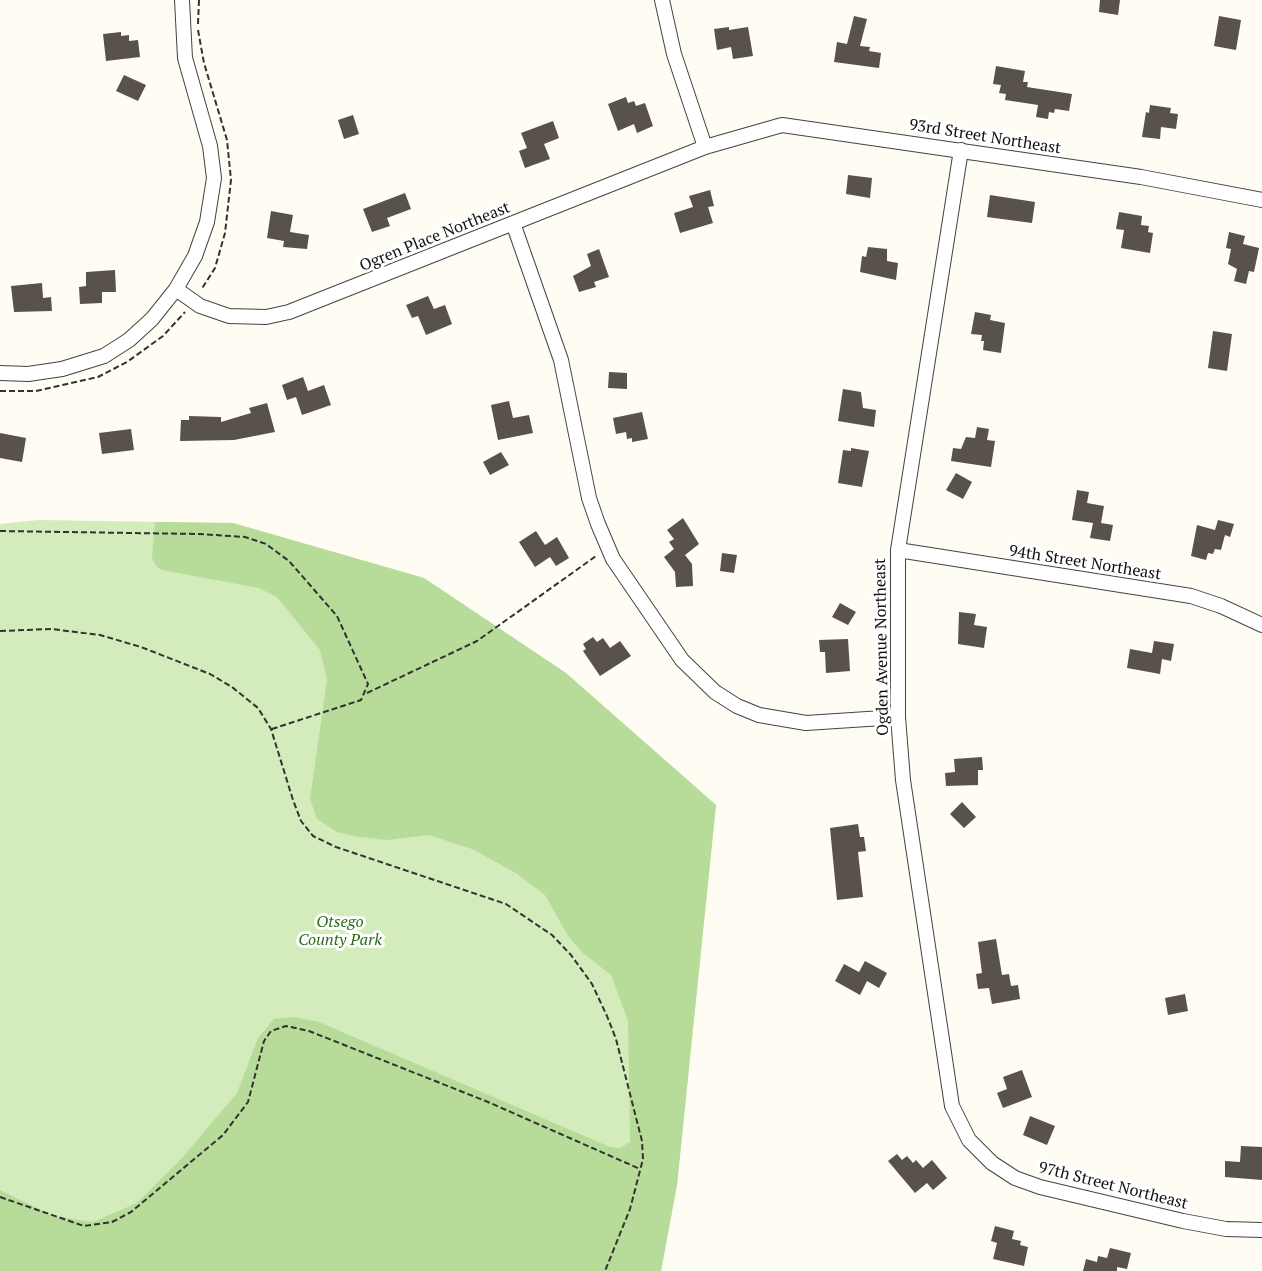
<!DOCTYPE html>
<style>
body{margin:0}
canvas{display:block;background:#fffdf3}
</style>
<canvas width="1262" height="1271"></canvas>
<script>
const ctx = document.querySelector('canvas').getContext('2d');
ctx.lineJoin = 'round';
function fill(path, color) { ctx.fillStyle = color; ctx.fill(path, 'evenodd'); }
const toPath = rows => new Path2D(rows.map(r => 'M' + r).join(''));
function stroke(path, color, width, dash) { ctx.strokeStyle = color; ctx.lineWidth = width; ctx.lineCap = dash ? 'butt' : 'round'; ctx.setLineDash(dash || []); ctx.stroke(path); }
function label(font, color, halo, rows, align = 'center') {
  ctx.font = font + ' "PT Serif",serif'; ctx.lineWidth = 6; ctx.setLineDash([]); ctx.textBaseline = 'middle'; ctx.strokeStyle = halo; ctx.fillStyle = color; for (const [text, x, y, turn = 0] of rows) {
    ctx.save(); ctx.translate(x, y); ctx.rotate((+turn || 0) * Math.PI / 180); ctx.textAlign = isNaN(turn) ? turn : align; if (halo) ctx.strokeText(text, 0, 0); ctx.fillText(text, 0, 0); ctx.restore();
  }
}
const green = toPath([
 [38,520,233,523,424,578,566,673,716,805,677,1185,661,1271,0,1271,0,524]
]);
const forest = toPath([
 [155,522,233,523,424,578,566,673,716,805,677,1185,661,1271,0,1271,0,1190,53,1216,93,1222,137,1203,182,1158,237,1093,258,1038,274,1019,294,1017,319,1022,610,1147,620,1148,630,1142,628,1021,611,975,583,953,568,936,545,895,516,873,472,849,429,835,387,840,359,837,337,832,317,819,310,799,327,680,320,650,277,597,259,588,162,570,156,566,152,558]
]);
const building = toPath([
 [1100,0,1120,0,1118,15,1099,12],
 [854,16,867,19,860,46,870,47,869,51,881,53,879,68,834,62,837,42,847,44],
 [1219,16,1241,20,1236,50,1214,46],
 [729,27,729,30,748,27,753,56,733,59,731,47,717,50,714,29],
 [121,32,121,36,129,35,129,41,138,40,140,57,106,61,103,34],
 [996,66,1025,71,1023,82,1028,82,1027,87,1072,94,1069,111,1055,109,1054,113,1049,112,1048,119,1036,117,1038,105,1005,100,1006,94,999,93,1001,85,993,84],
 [124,75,146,85,138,101,116,91],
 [626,97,628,103,634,101,636,106,645,103,653,126,637,133,634,124,618,131,608,104],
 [1150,105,1171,108,1170,113,1178,114,1176,129,1161,127,1160,139,1142,137,1146,112,1149,113],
 [353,115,359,134,344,139,338,120],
 [553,121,559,138,544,144,550,159,525,168,519,151,527,148,521,133],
 [848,175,872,178,870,198,846,194],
 [710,190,714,206,708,207,713,223,680,233,674,213,693,207,689,196],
 [405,193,411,209,387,218,390,226,372,232,363,209],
 [990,195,1035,202,1032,223,987,217],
 [271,211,293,215,290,232,309,235,307,249,283,247,284,241,267,238],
 [1119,212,1142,216,1141,225,1149,226,1148,232,1153,233,1150,253,1121,248,1124,230,1116,229],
 [1229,232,1245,236,1243,244,1259,248,1254,272,1249,271,1246,284,1234,281,1237,269,1228,264,1231,249,1226,248],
 [868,247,887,249,887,261,898,263,896,280,860,272,862,256,866,257],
 [599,249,609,277,594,282,596,287,579,292,573,276,591,266,587,254],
 [115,270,116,292,102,292,102,303,80,304,79,287,86,286,86,272],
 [42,283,43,298,51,297,52,311,14,312,11,286],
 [428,296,434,309,445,305,452,324,426,335,418,316,412,318,406,305],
 [975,312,991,315,990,320,1005,323,1001,353,983,350,984,341,981,341,982,335,971,334],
 [1213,331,1232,334,1227,371,1208,368],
 [609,372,627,373,627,389,608,388],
 [303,377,308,391,324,385,331,405,302,415,296,397,287,400,282,385],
 [843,389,861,392,863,408,876,410,874,427,838,421],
 [509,401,513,418,529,415,533,433,498,440,491,405],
 [267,403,275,432,234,440,180,441,181,420,189,420,189,416,221,417,221,422,251,413,249,408],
 [642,412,648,439,632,442,632,438,627,439,626,432,616,434,613,418],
 [977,427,989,429,987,440,995,441,991,467,951,461,953,448,961,449,966,437,975,438],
 [131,429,134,450,102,454,99,433],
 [0,433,26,438,22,462,0,458],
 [851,448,869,451,862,487,838,483,843,450,851,451],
 [501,452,509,465,490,475,483,462],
 [956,473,972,482,963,499,946,490],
 [1077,490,1089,492,1087,503,1104,506,1101,523,1113,525,1110,541,1090,538,1093,523,1072,520],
 [683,518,699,544,685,555,692,564,693,586,676,587,675,572,664,557,674,549,669,542,674,539,667,530],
 [1218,520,1234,524,1230,537,1225,535,1221,550,1215,549,1213,554,1208,553,1206,560,1191,556,1197,525,1215,530],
 [536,531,545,545,557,537,569,558,556,566,550,557,535,567,519,542],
 [722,553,737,555,734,573,720,571],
 [840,603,856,612,848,625,832,617],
 [959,612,976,614,974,625,987,627,984,648,958,644],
 [593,637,597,642,603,638,610,648,620,641,631,656,600,676,583,651,586,649,583,644],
 [848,639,850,671,826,673,825,652,820,652,819,640],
 [1154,641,1174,644,1171,661,1162,659,1160,674,1127,668,1130,649,1152,653],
 [982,757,983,770,978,770,978,785,946,786,945,773,955,772,954,759],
 [962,802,976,817,964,828,950,814],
 [858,824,860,837,864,837,866,851,858,852,863,897,837,900,830,828],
 [996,939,1002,975,1009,974,1011,986,1018,985,1020,999,992,1004,989,988,978,989,976,974,982,973,978,942],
 [865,961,887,973,879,988,867,981,860,995,835,981,844,964,859,972],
 [1185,994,1188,1011,1168,1015,1165,998],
 [1022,1070,1032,1097,1003,1108,997,1093,1007,1089,1003,1077],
 [1030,1116,1055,1126,1047,1145,1023,1135],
 [1241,1146,1262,1147,1262,1180,1225,1177,1225,1161,1240,1162],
 [897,1154,902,1160,907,1156,913,1163,916,1160,923,1168,932,1160,947,1178,933,1190,927,1183,915,1193,888,1161],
 [995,1226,1014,1231,1012,1239,1021,1241,1020,1245,1028,1247,1024,1266,993,1259,997,1243,991,1241],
 [1110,1248,1131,1253,1127,1269,1117,1267,1117,1271,1083,1271,1086,1259,1097,1262,1098,1256,1107,1258]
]);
const path = toPath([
 [198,24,199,0],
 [198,30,204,63,227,140,231,180,225,233,215,268,201,290],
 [0,391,36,391,98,377,127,362,163,336,185,312],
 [0,531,199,534,245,537,266,544,289,561,337,616,368,684,361,700,272,729],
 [0,631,51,629,100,635,141,647,210,674,232,687,258,708,271,729,293,800,301,821,313,836,336,847,506,904,552,935,571,955,592,984,607,1016,616,1039,642,1141,643,1159,630,1209,605,1271],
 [367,693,477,641,596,556],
 [0,1197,84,1226,112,1222,131,1212,223,1135,248,1102,264,1041,271,1031,286,1026,309,1031,488,1102,640,1169]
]);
const minor = toPath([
 [662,0,674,54,705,147],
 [961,150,898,550,898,717,903,780,952,1106,969,1140,992,1163,1015,1178,1040,1187,1183,1221,1226,1229,1262,1230],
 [513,223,561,360,589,498,598,524,613,559,682,660,715,692,737,706,759,715,806,723,898,717],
 [176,289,200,306,229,316,266,317,289,312,705,147,782,125,1141,177,1262,200],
 [0,373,28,374,62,369,104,356,129,340,152,319,176,289,195,256,207,222,214,178,210,146,185,58,182,0],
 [898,550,1191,596,1221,606,1262,625]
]);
const streetNames = [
 ["93rd Street Northeast",985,137,9],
 ["Ogren Place Northeast",435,237,-22],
 ["94th Street Northeast",1085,563,9],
 ["Ogden Avenue Northeast",882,647,-91],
 ["97th Street Northeast",1113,1186,14]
];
const parkNames = [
 ["Otsego",340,922],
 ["County Park",340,940]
];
fill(green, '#d4ebbb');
fill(forest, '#b7dc9a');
fill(building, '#59514c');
stroke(minor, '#434343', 16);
stroke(path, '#323232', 2, [6, 3]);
stroke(minor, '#fff', 14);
label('16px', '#101010', '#fff', streetNames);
label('italic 16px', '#2d6b1d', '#fff', parkNames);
</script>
